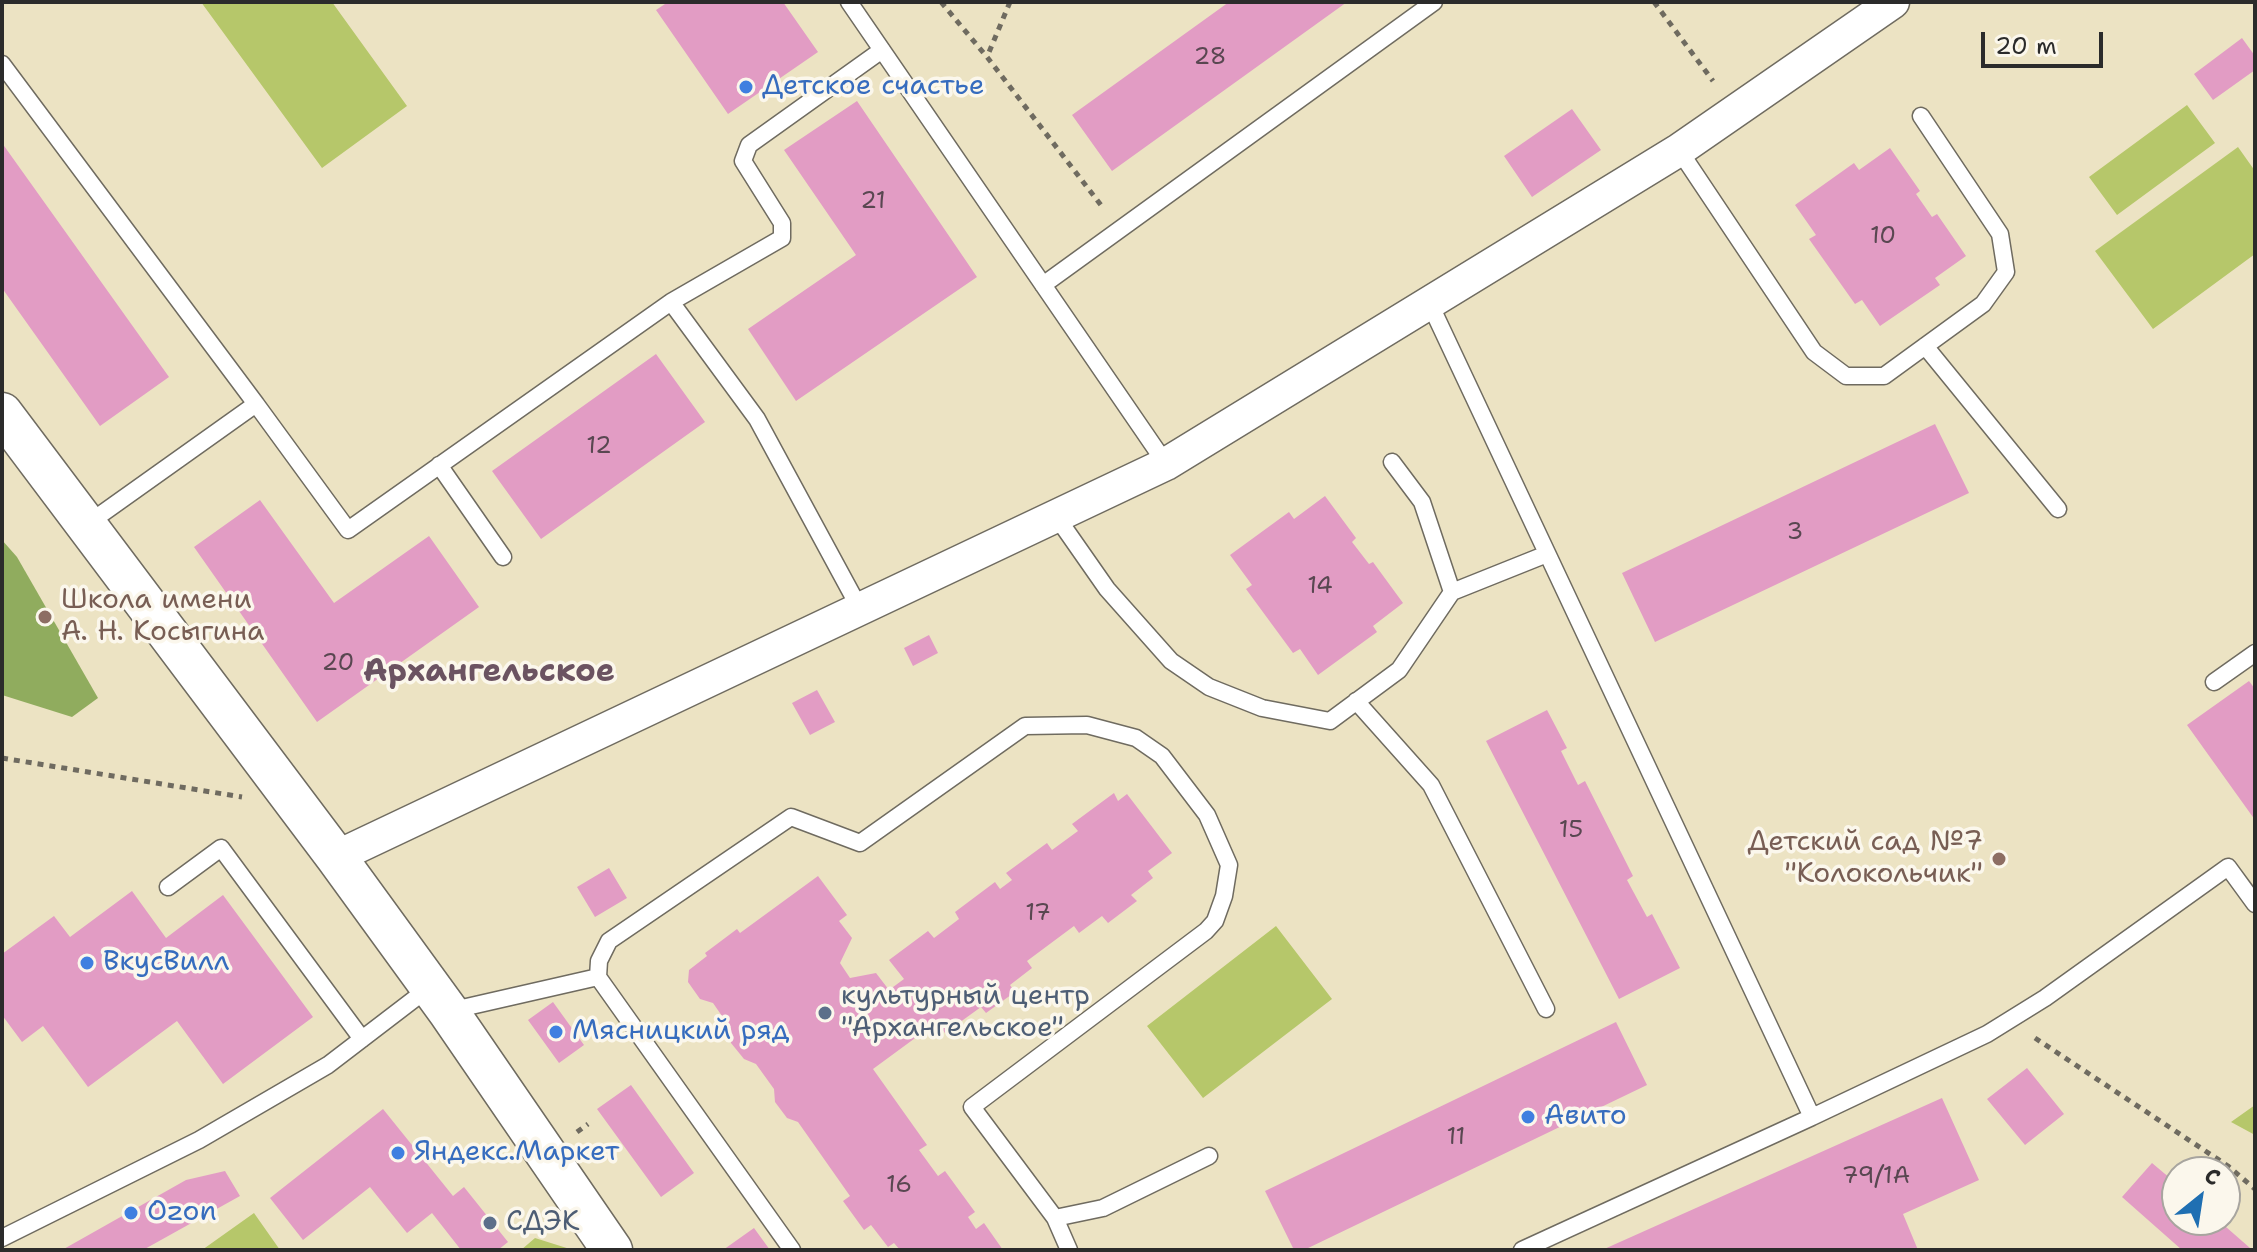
<!DOCTYPE html>
<meta charset="utf-8">
<style>
body{margin:0}
#map{position:relative;width:2257px;height:1252px;overflow:hidden;background:#ece3c3;font-family:"Shantell Sans",sans-serif}
canvas{display:block}
.frame{position:absolute;inset:0;border:4px solid #2b2b2b;pointer-events:none}
.north{position:absolute;left:2161px;top:1156px;width:80px;height:80px;box-sizing:border-box;background:#fbf7ec;border:2px solid #a8a59f;border-radius:50%;rotate:30deg;font-size:22px;font-weight:700;line-height:32px;text-align:center;color:#2b2b2b}
.north::after{content:'';display:block;margin:auto;width:28px;height:36px;background:#1f6fb2;clip-path:polygon(50% 0,100% 100%,50% 72%,0 100%)}
.scale{position:absolute;left:1981px;top:32px;width:122px;height:36px;box-sizing:border-box;border:4px solid #2b2b2b;border-top:0;padding-left:10px;font-size:24px;line-height:28px;white-space:nowrap;color:#2b2b2b;-webkit-text-stroke:6px #fbf7ec;paint-order:stroke}
</style>
<div id="map">
<canvas width="2257" height="1252"></canvas>
<div class="frame"></div>
<div class="north">С</div>
<div class="scale">20 m</div>
</div>
<script>
const ctx = document.querySelector('canvas').getContext('2d');
ctx.lineJoin = 'round';
function fill(path, color) { ctx.fillStyle = color; ctx.fill(path, 'evenodd'); }
const toPath = rows => new Path2D(rows.map(r => 'M' + r).join(''));
function stroke(path, color, width, dash) { ctx.strokeStyle = color; ctx.lineWidth = width; ctx.lineCap = dash ? 'butt' : 'round'; ctx.setLineDash(dash || []); ctx.stroke(path); }
function label(font, color, halo, rows, align = 'center') {
  ctx.font = font + ' "Shantell Sans",sans-serif'; ctx.lineWidth = 7; ctx.setLineDash([]); ctx.textBaseline = 'middle'; ctx.strokeStyle = halo; ctx.fillStyle = color; for (const [text, x, y, turn = 0] of rows) {
    ctx.save(); ctx.translate(x, y); ctx.rotate((+turn || 0) * Math.PI / 180); ctx.textAlign = isNaN(turn) ? turn : align; if (halo) ctx.strokeText(text, 0, 0); ctx.fillText(text, 0, 0); ctx.restore();
  }
}
const green = toPath([
 [201,2,332,2,407,106,322,168],
 [2187,105,2215,143,2117,215,2089,177],
 [2238,147,2255,171,2255,254,2153,329,2095,251],
 [1276,926,1332,999,1203,1098,1147,1026],
 [2255,1105,2255,1135,2231,1122],
 [254,1213,280,1250,202,1250],
 [535,1238,573,1250,521,1250]
]);
const forest = toPath([
 [2,540,17,557,98,698,72,717,2,695]
]);
const building = toPath([
 [668,2,783,2,818,52,728,114,656,10],
 [1229,2,1347,2,1112,171,1072,115],
 [2242,38,2255,56,2255,70,2213,100,2194,74],
 [857,101,977,277,796,401,748,329,856,255,784,150],
 [1572,109,1601,150,1532,197,1504,156],
 [2,143,169,377,100,426,2,288],
 [1890,148,1920,191,1916,194,1932,217,1937,214,1966,256,1935,278,1940,285,1880,326,1862,300,1855,304,1809,239,1816,235,1795,205,1854,163,1859,170],
 [656,354,705,422,541,539,492,471],
 [1935,424,1969,493,1655,642,1622,573],
 [1325,496,1356,538,1352,542,1369,564,1373,562,1403,603,1373,626,1377,632,1318,675,1300,649,1293,653,1246,589,1252,585,1230,555,1289,512,1294,519],
 [260,500,334,603,429,536,479,607,317,722,194,547],
 [929,635,938,653,913,666,904,648],
 [2249,681,2255,689,2255,820,2187,725],
 [817,690,835,722,810,735,792,703],
 [1547,710,1567,748,1561,751,1578,785,1585,781,1633,876,1627,880,1647,917,1652,914,1680,968,1619,999,1486,741],
 [1114,793,1118,801,1127,794,1172,853,1148,871,1153,878,1131,895,1137,901,1108,923,1102,916,1079,933,1074,926,1027,961,1032,968,1010,985,1015,992,986,1013,981,1007,945,1033,937,1022,873,1069,927,1145,919,1150,938,1176,945,1171,975,1212,968,1217,976,1229,984,1223,1003,1250,900,1250,894,1243,888,1247,871,1225,864,1230,843,1201,850,1196,798,1122,787,1118,775,1102,774,1089,756,1064,744,1059,731,1043,731,1029,713,1003,700,999,688,982,689,970,707,956,705,953,737,929,740,933,818,876,847,915,839,921,852,938,840,963,850,978,876,973,889,990,904,979,889,960,928,931,934,938,959,919,955,912,995,882,1000,889,1012,880,1006,873,1047,843,1052,850,1078,831,1072,824],
 [609,868,627,898,595,917,577,887],
 [132,891,166,938,223,895,313,1017,223,1084,177,1021,88,1087,43,1026,22,1042,2,1015,2,954,54,916,70,937],
 [553,1002,584,1045,559,1063,528,1020],
 [1616,1022,1647,1085,1304,1250,1294,1250,1265,1191],
 [2027,1068,2064,1114,2025,1145,1987,1099],
 [631,1085,694,1173,661,1197,597,1109],
 [1942,1098,1979,1180,1903,1214,1918,1250,1602,1250],
 [383,1109,453,1196,464,1187,508,1242,498,1250,461,1250,432,1213,407,1233,370,1187,303,1240,270,1198],
 [2152,1163,2177,1184,2177,1220,2218,1220,2250,1248,2248,1250,2182,1250,2122,1197],
 [225,1171,240,1196,143,1250,62,1250,186,1180],
 [754,1228,770,1250,723,1250]
]);
const path = toPath([
 [941,2,987,57],
 [1010,2,987,57,1104,209],
 [1654,2,1713,81],
 [2,758,242,797],
 [2035,1038,2228,1166,2255,1189],
 [577,1132,588,1124]
]);
const service = toPath([
 [849,2,1166,464],
 [2,64,256,404],
 [1679,150,1814,352,1846,376,1884,376,1983,304,2006,272,2000,234,1921,116],
 [1043,285,1434,2],
 [671,302,757,419,860,609],
 [1430,304,1812,1117,1522,1250],
 [1925,346,2058,509],
 [1392,462,1422,502,1452,592],
 [439,465,503,557],
 [1056,516,1107,589,1171,661,1209,687,1262,708,1330,721,1399,670,1452,592,1547,554],
 [86,525,256,404,348,530,671,302,782,238,782,223,743,161,749,145,882,50],
 [2214,682,2255,653],
 [1356,701,1431,785,1546,1009],
 [168,887,221,848,362,1039],
 [449,1011,598,977],
 [1812,1117,1987,1034,2045,998,2228,867,2255,904],
 [1055,1218,1103,1208,1209,1156],
 [2,1238,199,1140,328,1065,430,987],
 [792,1250,598,977,599,961,609,941,791,817,860,843,1025,726,1087,725,1136,738,1162,756,1207,815,1229,865,1224,896,1215,921,1206,931,972,1107,1055,1218,1069,1250]
]);
const minor = toPath([
 [336,857,1166,464,1679,150,1893,2]
]);
const tertiary = toPath([
 [2,413,336,857,448,1011,612,1250]
]);
const markers = [
 [746,87,8,"#3f7fe0"],
 [45,617,8,"#8d6e63"],
 [1999,859,8,"#8d6e63"],
 [87,963,8,"#3f7fe0"],
 [825,1013,8,"#5c6f8a"],
 [556,1032,8,"#3f7fe0"],
 [1528,1117,8,"#3f7fe0"],
 [398,1153,8,"#3f7fe0"],
 [131,1213,8,"#3f7fe0"],
 [490,1223,8,"#5c6f8a"]
];
const numberNames = [
 ["28",1210,58],
 ["21",873,202],
 ["10",1883,237],
 ["12",599,447],
 ["3",1795,533],
 ["14",1320,587],
 ["20",338,664],
 ["15",1571,831],
 ["17",1038,914],
 ["11",1456,1138],
 ["79/1А",1876,1177],
 ["16",899,1186]
];
const shopNames = [
 ["Детское счастье",762,87],
 ["ВкусВилл",103,963],
 ["Мясницкий ряд",572,1032],
 ["Авито",1544,1117],
 ["Яндекс.Маркет",414,1153],
 ["Ozon",147,1213]
];
const educationNames = [
 ["Школа имени",61,601],
 ["А. Н. Косыгина",61,633],
 ["Детский сад №7",1983,843,"right"],
 ["\"Колокольчик\"",1983,875,"right"]
];
const serviceNames = [
 ["культурный центр",841,997],
 ["\"Архангельское\"",841,1029],
 ["СДЭК",506,1223]
];
const quarterNames = [
 ["Архангельское",489,673]
];
fill(green, '#b6c76a');
fill(forest, '#90ac5e');
fill(building, '#e29cc4');
stroke(service, '#6f6b60', 19);
stroke(minor, '#6f6b60', 35);
stroke(tertiary, '#6f6b60', 43);
stroke(path, '#6f6b60', 5, [6, 6]);
stroke(service, '#fff', 16);
stroke(minor, '#fff', 32);
stroke(tertiary, '#fff', 40);
for (const [x, y, r, color] of markers) { const dot = new Path2D(); dot.arc(x, y, r, 0, 2 * Math.PI); ctx.fillStyle = color; ctx.fill(dot); stroke(dot, '#fbf7ec', 3); }
label('24px', '#594751', null, numberNames);
label('28px', '#366cbe', '#fbf7ec', shopNames, 'left');
label('28px', '#785e54', '#fbf7ec', educationNames, 'left');
label('28px', '#4e5e75', '#fbf7ec', serviceNames, 'left');
label('bold 32px', '#6b5361', '#fbf7ec', quarterNames);
</script>
